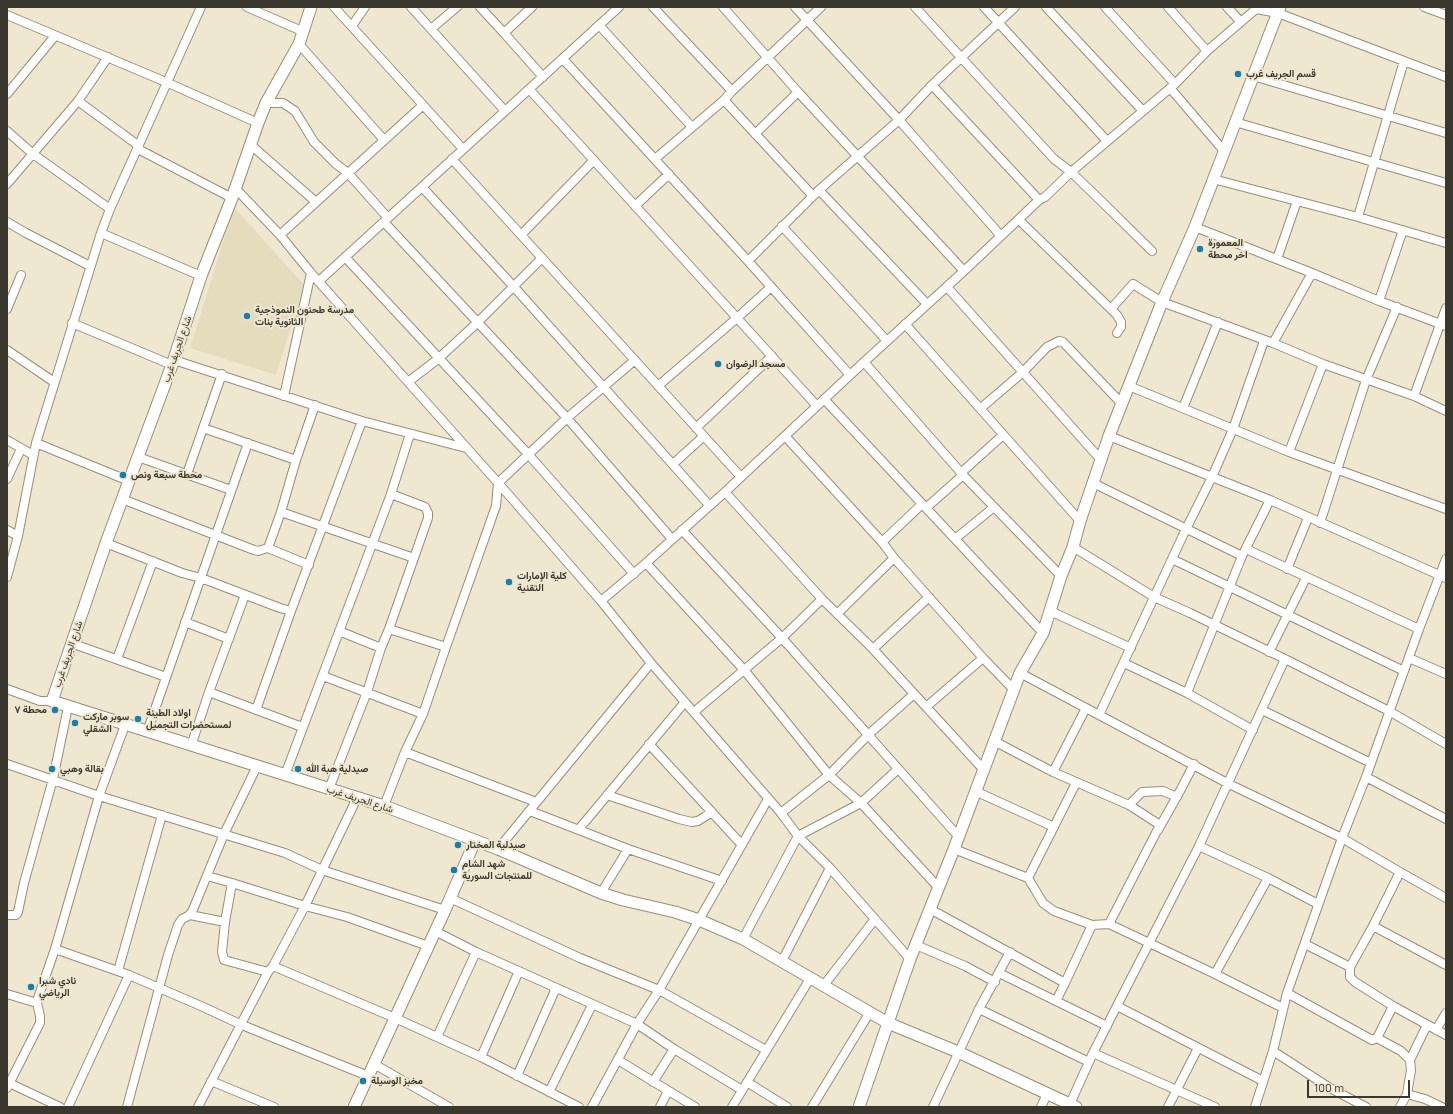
<!DOCTYPE html>
<meta charset="utf-8">
<style>
body{margin:0}
#map{position:relative;width:1453px;height:1114px;overflow:hidden;background:#efe7d0;font-family:Barlow,sans-serif}
canvas{display:block}
.frame{position:absolute;inset:0;border:8px solid #3a372e;pointer-events:none}
.scale{position:absolute;left:1307px;top:1080px;width:103px;height:18px;box-sizing:border-box;border:2px solid #3a372e;border-top:0;padding-left:5px;font-size:12px;line-height:14px;white-space:nowrap;color:#3a372e;-webkit-text-stroke:3px #efe7d0;paint-order:stroke}
</style>
<div id="map">
<canvas width="1453" height="1114"></canvas>
<div class="frame"></div>
<div class="scale">100 m</div>
</div>
<script>
const ctx = document.querySelector('canvas').getContext('2d');
ctx.lineJoin = 'round';
function fill(path, color) { ctx.fillStyle = color; ctx.fill(path, 'evenodd'); }
const toPath = rows => new Path2D(rows.map(r => 'M' + r).join(''));
function stroke(path, color, width, dash) { ctx.strokeStyle = color; ctx.lineWidth = width; ctx.lineCap = dash ? 'butt' : 'round'; ctx.setLineDash(dash || []); ctx.stroke(path); }
function label(font, color, halo, rows, align = 'center') {
  ctx.font = font + ' Barlow,Vazirmatn,sans-serif'; ctx.lineWidth = 4; ctx.setLineDash([]); ctx.textBaseline = 'middle'; ctx.strokeStyle = halo; ctx.fillStyle = color; for (const [text, x, y, turn = 0] of rows) {
    ctx.save(); ctx.translate(x, y); ctx.rotate((+turn || 0) * Math.PI / 180); ctx.textAlign = isNaN(turn) ? turn : align; if (halo) ctx.strokeText(text, 0, 0); ctx.fillText(text, 0, 0); ctx.restore();
  }
}
const built = toPath([
 [234,207,304,285,276,375,190,348]
]);
const street = toPath([
 [247,7,304,32],
 [334,7,463,149],
 [411,7,505,111],
 [480,7,504,33,532,7],
 [653,7,732,91],
 [723,7,798,92,964,271],
 [795,7,899,120,1001,236],
 [915,7,1054,159,1071,172,1097,197,1152,251],
 [984,7,1107,141],
 [1046,7,1143,111],
 [1105,7,1175,84],
 [1168,7,1207,51],
 [1227,7,1241,22],
 [1424,7,1446,15],
 [7,15,166,82,258,123],
 [599,25,692,127],
 [352,26,365,7],
 [431,29,457,7],
 [504,33,543,77],
 [299,44,384,140],
 [563,59,748,261,850,375],
 [1253,76,1446,133],
 [932,85,1039,200],
 [1170,88,1224,151],
 [529,89,817,406],
 [7,94,55,36],
 [724,100,813,196],
 [78,101,139,146],
 [266,103,283,103,295,111,314,142,336,164,348,173,388,218],
 [1235,122,1446,183],
 [7,131,33,154,110,209],
 [755,134,798,92],
 [251,145,316,202],
 [138,149,232,198],
 [452,159,741,477],
 [655,159,724,100,732,91,821,7],
 [1213,179,1358,217,1446,243],
 [7,184,78,101,108,57],
 [422,187,514,287,709,505],
 [236,189,280,235,311,273,507,493,601,601,651,663,781,813,798,836,830,868,910,959],
 [819,190,927,304],
 [635,206,669,174],
 [1358,217,1404,61],
 [1019,220,1117,315,1121,322,1121,327,1117,333],
 [7,222,26,233,90,266],
 [384,222,567,418,672,539],
 [782,226,887,341],
 [1195,227,1312,273,1379,301,1446,326],
 [101,233,201,276],
 [280,235,423,105],
 [521,235,594,160],
 [345,257,528,454,634,574],
 [1277,259,1297,201],
 [748,261,819,190,899,120,932,85,1015,7],
 [319,281,619,7],
 [947,287,1101,460],
 [1379,301,1403,230],
 [7,309,21,275],
 [1111,309,1133,284,1162,302,1273,343,1323,364,1414,396,1446,411],
 [72,323,172,365],
 [905,324,1080,521],
 [1273,343,1312,273],
 [7,350,54,382],
 [174,360,362,421,466,448],
 [864,362,963,475,1061,576],
 [408,382,438,359,477,323,542,258],
 [658,386,737,318,771,287],
 [1129,386,1289,452,1446,509],
 [284,396,311,273],
 [1414,396,1446,308],
 [824,399,1043,633],
 [981,408,1023,372,1047,347,1059,341,1063,342,1122,404],
 [1183,408,1218,322],
 [203,428,296,460],
 [696,428,772,356],
 [785,436,882,542,894,558,983,658,1014,690],
 [1109,436,1270,500,1446,578],
 [7,440,33,455],
 [36,443,129,481],
 [1289,452,1323,364],
 [138,457,231,490],
 [673,464,704,436],
 [962,472,1003,435],
 [187,474,222,374],
 [7,479,21,449],
 [1093,483,1242,556,1270,500],
 [725,492,822,599,873,649,983,769],
 [122,499,254,550,258,551,268,548,309,565],
 [926,508,963,475],
 [281,512,414,558],
 [1320,523,1366,380,1397,307],
 [7,530,18,536],
 [682,530,782,638,958,836],
 [955,539,994,507],
 [882,542,922,504],
 [106,543,182,573,201,578,280,608,291,611],
 [1073,547,1154,597,1190,613,1285,659,1389,711,1446,744],
 [268,548,281,512,296,460,315,405],
 [1246,549,1419,629],
 [1172,559,1404,671],
 [646,563,745,671,829,775,861,803,938,887],
 [1287,569,1308,518],
 [7,577,18,536,36,443,101,233,110,209,201,7],
 [601,601,646,563,725,492,864,362,964,271,1039,200,1045,197,1071,172,1175,84,1207,51,1256,9,1278,13,1446,77],
 [1050,611,1131,648],
 [837,614,894,558],
 [185,622,229,639],
 [389,629,446,647],
 [339,631,381,648],
 [71,643,166,677],
 [873,649,929,597],
 [1269,652,1306,578],
 [1409,658,1446,674],
 [117,659,153,561],
 [1124,663,1187,693,1253,730],
 [1020,673,1229,784,1342,838,1400,872,1446,898],
 [323,676,423,714],
 [7,689,40,701,52,701],
 [209,692,302,727],
 [1187,693,1242,556],
 [926,707,983,658],
 [256,710,291,611,362,421],
 [1262,710,1371,763],
 [694,712,782,638,822,599],
 [1099,715,1186,529,1212,477,1233,429,1264,341],
 [147,732,248,443],
 [994,741,1053,772,1129,805,1160,825,1109,924],
 [649,744,742,845],
 [191,746,209,692,245,595],
 [405,752,536,802],
 [7,764,99,796,285,853,322,870,445,910],
 [1053,772,1086,708],
 [285,775,391,494,410,434],
 [1366,777,1446,819],
 [329,789,367,692,381,648,389,629,428,518,428,513,425,507,391,494],
 [975,791,1054,827],
 [607,795,679,819,692,822,698,821,712,812],
 [1129,805,1142,792,1163,791,1177,797],
 [384,806,405,752,423,714,446,647,496,506,498,483,567,418,635,360],
 [530,811,628,849,722,881],
 [781,813,829,775,869,734,914,694],
 [579,829,685,702],
 [1158,830,1180,791,1194,764],
 [1199,846,1268,878,1318,904],
 [498,849,651,663],
 [954,849,1028,878,1043,903,1054,911,1092,925,1109,924,1215,974,1283,1008],
 [1400,872,1373,926,1446,965],
 [207,876,232,883,305,906,347,917,428,946],
 [1028,878,1076,783],
 [232,883,225,922,222,952,224,960,268,972],
 [601,893,628,849],
 [450,898,580,958,659,990,766,1050],
 [930,909,1065,983,1056,1001],
 [7,915,16,915,18,912,24,883,53,779,68,707],
 [190,915,225,922],
 [435,931,476,952,637,1024,674,1049,742,1090],
 [743,939,798,836,861,803,898,769],
 [1305,944,1350,967,1373,926],
 [916,945,965,966,995,982],
 [55,949,129,975,201,1006,242,1025,368,1076],
 [782,961,830,868],
 [273,966,395,1018,481,1057,579,1107],
 [1350,967,1350,977,1355,982,1393,1006,1446,1035],
 [118,971,162,815],
 [999,973,1107,1026],
 [1215,974,1268,878],
 [1065,983,1092,925],
 [824,985,875,919],
 [1287,993,1372,1040,1377,1038,1401,1051,1410,1060],
 [7,994,37,1003],
 [1117,1006,1263,1081],
 [979,1009,1089,1062],
 [1436,1030,1446,1013],
 [437,1037,476,952],
 [1377,1038,1393,1006],
 [1273,1051,1330,1088,1366,1107],
 [1093,1053,1215,1107],
 [481,1057,519,971],
 [618,1060,695,1107],
 [374,1064,449,1107],
 [517,1076,556,988],
 [211,1081,274,1107],
 [7,1082,60,1107],
 [653,1082,674,1049],
 [747,1082,787,1107],
 [7,1088,40,1023,40,1016,37,1003,38,998,55,949,99,796,125,725],
 [549,1092,592,1005],
 [1407,1094,1425,1099,1442,1107],
 [1070,1104,1093,1053,1124,992,1199,846,1285,659],
 [68,1107,129,975],
 [127,1107,168,955,178,925,182,919,188,916,192,912,224,834,257,766],
 [198,1107,268,972,273,966,305,906,357,798],
 [592,1107,637,1024,659,990,768,799],
 [660,1107,668,1091],
 [732,1107,811,977],
 [812,1107,870,1012],
 [933,1107,979,1009,1010,952],
 [1041,1107,1047,1094],
 [1168,1107,1198,1048],
 [1255,1107,1273,1051,1287,993,1342,838,1366,777,1419,629,1446,559],
 [1400,1107,1407,1094,1411,1070,1410,1060,1427,1025]
]);
const secondary = toPath([
 [311,7,299,44,266,103,258,123,232,198,201,276,172,365,106,543,52,701,384,806,498,849,601,893,623,900,675,912,699,920,743,939,888,1023,958,1052,1076,1107],
 [354,1107,445,910,475,841],
 [859,1107,910,959,954,849,1020,673,1043,633,1061,576,1073,547,1080,521,1109,436,1162,302,1195,227,1280,7]
]);
const markers = [
 [1238,74,4,"#197ea9"],
 [1200,249,4,"#197ea9"],
 [247,316,4,"#197ea9"],
 [718,364,4,"#197ea9"],
 [123,475,4,"#197ea9"],
 [509,582,4,"#197ea9"],
 [55,710,4,"#197ea9"],
 [138,719,4,"#197ea9"],
 [75,723,4,"#197ea9"],
 [52,769,4,"#197ea9"],
 [298,769,4,"#197ea9"],
 [458,845,4,"#197ea9"],
 [454,870,4,"#197ea9"],
 [31,987,4,"#197ea9"],
 [363,1081,4,"#197ea9"]
];
const poiNames = [
 ["قسم الجريف غرب",1246,74],
 ["المعمورة",1208,243],
 ["اخر محطة",1208,255],
 ["مدرسة طحنون النموذجية",255,310],
 ["الثانوية بنات",255,322],
 ["مسجد الرضوان",726,364],
 ["محطة سبعة ونص",131,475],
 ["كلية الإمارات",517,576],
 ["التقنية",517,588],
 ["محطة ٧",47,710,"right"],
 ["اولاد الطينة",146,713],
 ["لمستحضرات التجميل",146,725],
 ["سوبر ماركت",83,717],
 ["الشقلي",83,729],
 ["بقالة وهبي",60,769],
 ["صيدلية هبة الله",306,769],
 ["صيدلية المختار",466,845],
 ["شهد الشام",462,864],
 ["للمنتجات السورية",462,876],
 ["نادي شبرا",39,981],
 ["الرياضي",39,993],
 ["مخبز الوسيلة",371,1081]
];
const streetNames = [
 ["شارع الجريف غرب",177,349,-71],
 ["شارع الجريف غرب",68,654,-71],
 ["شارع الجريف غرب",360,799,18]
];
fill(built, '#e5dbbd');
stroke(street, '#978f7a', 10);
stroke(secondary, '#978f7a', 13);
stroke(street, '#fff', 8);
stroke(secondary, '#fff', 11);
for (const [x, y, r, color] of markers) { const dot = new Path2D(); dot.arc(x, y, r, 0, 2 * Math.PI); ctx.fillStyle = color; ctx.fill(dot); stroke(dot, '#efe7d0', 1.5); }
label('bold 10px', '#3a372e', '#efe7d0', poiNames, 'left');
label('10px', '#3a372e', '#efe7d0', streetNames);
</script>
